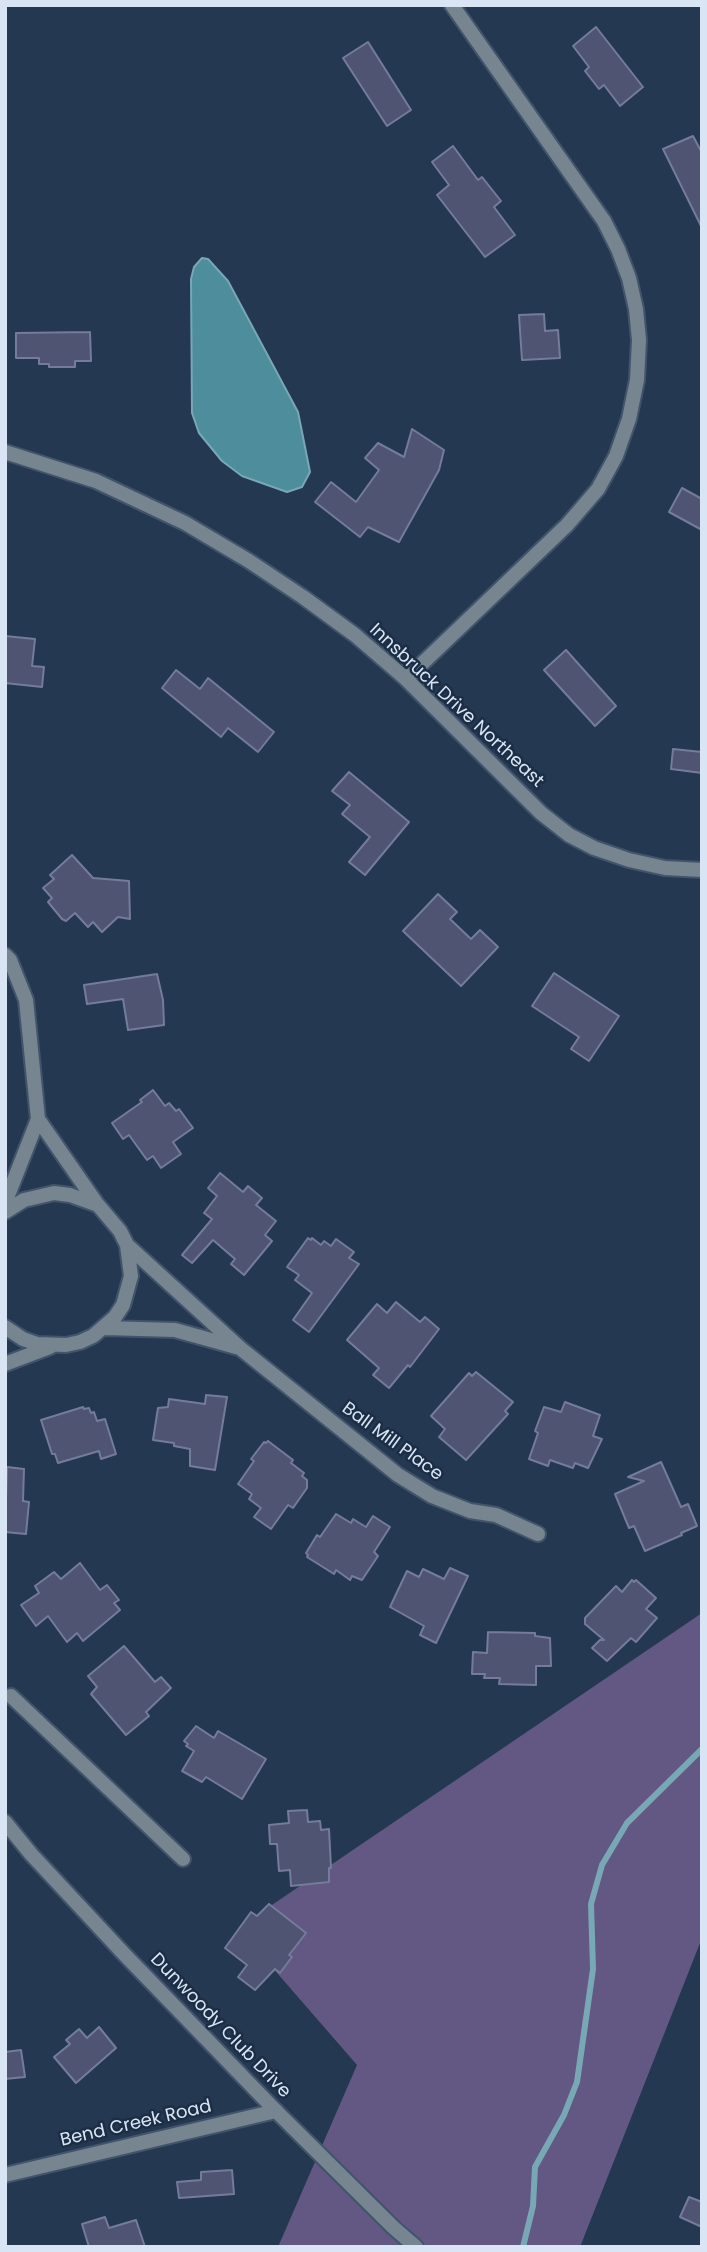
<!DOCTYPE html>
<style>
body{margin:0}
#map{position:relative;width:707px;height:2252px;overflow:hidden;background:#253851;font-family:Poppins,sans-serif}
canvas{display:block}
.frame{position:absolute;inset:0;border:7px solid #d9e5f4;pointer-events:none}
</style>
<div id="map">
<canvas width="707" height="2252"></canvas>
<div class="frame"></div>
</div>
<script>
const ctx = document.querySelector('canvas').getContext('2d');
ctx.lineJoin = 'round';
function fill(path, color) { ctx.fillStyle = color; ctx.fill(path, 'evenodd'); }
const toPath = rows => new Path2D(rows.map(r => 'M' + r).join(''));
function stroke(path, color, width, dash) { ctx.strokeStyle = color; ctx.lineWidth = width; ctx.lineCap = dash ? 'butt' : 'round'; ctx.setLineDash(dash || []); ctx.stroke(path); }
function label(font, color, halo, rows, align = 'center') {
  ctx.font = font + ' Poppins,sans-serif'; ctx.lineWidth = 5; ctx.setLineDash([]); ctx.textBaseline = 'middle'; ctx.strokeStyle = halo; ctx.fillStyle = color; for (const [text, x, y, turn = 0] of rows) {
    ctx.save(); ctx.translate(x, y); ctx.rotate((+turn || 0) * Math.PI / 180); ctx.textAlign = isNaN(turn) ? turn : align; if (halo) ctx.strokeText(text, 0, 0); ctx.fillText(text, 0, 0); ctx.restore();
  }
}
const forest = toPath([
 [702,1613,702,1938,580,2247,278,2247,357,2065,238,1928]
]);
const water = toPath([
 [202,258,208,259,228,281,298,412,310,472,302,487,287,492,242,476,222,461,199,433,192,413,191,279,194,267,202,258]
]);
const stream = toPath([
 [523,2247,533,2206,535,2167,564,2115,577,2082,593,1969,591,1904,602,1865,627,1823,702,1749]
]);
const building = toPath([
 [596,27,643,87,620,106,604,85,599,89,585,71,589,67,573,46,596,27],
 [368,42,411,110,387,126,343,58,368,42],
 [693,136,702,153,702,228,663,149,693,136],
 [453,146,478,180,482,177,501,201,494,207,515,235,485,257,437,195,449,185,432,162,453,146],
 [544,314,545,331,558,330,560,358,522,360,519,315,544,314],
 [90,332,91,361,75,361,75,367,49,367,49,364,39,364,39,358,16,358,16,333,90,332],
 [412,429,444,450,439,470,399,542,368,527,360,537,315,502,331,482,356,502,379,470,365,458,378,443,404,457,412,429],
 [682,488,702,499,702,530,669,512,682,488],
 [5,636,35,639,32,666,44,667,42,687,5,683,5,636],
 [566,650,616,706,595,726,544,670,566,650],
 [176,670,200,689,208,678,274,732,258,752,228,728,221,737,162,688,176,670],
 [673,749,702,752,702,773,671,769,673,749],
 [349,772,409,822,365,875,349,862,370,837,342,814,350,805,332,791,349,772],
 [72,855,93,878,129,881,130,919,118,917,102,932,93,922,88,927,75,913,66,921,62,919,48,902,52,898,43,888,54,879,50,875,72,855],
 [438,894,457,912,450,919,471,939,480,930,498,947,461,986,403,931,438,894],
 [554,973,619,1016,589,1061,571,1049,579,1037,532,1006,554,973],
 [157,974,163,1000,164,1025,128,1030,123,999,87,1004,84,985,157,974],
 [153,1090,165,1106,169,1103,176,1111,179,1109,193,1128,173,1142,181,1154,161,1168,153,1156,147,1160,129,1135,123,1139,112,1123,142,1102,140,1100,153,1090],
 [220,1173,243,1192,248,1186,262,1198,256,1205,276,1221,265,1235,272,1241,244,1275,231,1264,235,1259,213,1240,192,1263,182,1255,212,1219,204,1213,217,1196,208,1188,220,1173],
 [308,1238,311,1240,312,1238,321,1245,324,1241,331,1246,336,1239,354,1252,349,1258,359,1264,309,1332,293,1320,312,1293,295,1280,299,1275,287,1267,308,1238],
 [396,1302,420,1322,425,1317,439,1329,410,1367,408,1365,389,1388,373,1375,379,1368,347,1340,377,1304,387,1313,396,1302],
 [476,1372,513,1402,505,1411,508,1414,466,1460,439,1437,445,1429,431,1416,469,1373,472,1376,476,1372],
 [206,1395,227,1397,215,1470,190,1466,190,1449,174,1446,174,1443,153,1440,158,1408,168,1407,169,1399,205,1404,206,1395],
 [565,1402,600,1415,593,1436,602,1439,588,1468,575,1463,573,1468,550,1460,548,1466,529,1459,538,1433,535,1431,544,1407,561,1412,565,1402],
 [83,1407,84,1409,89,1408,91,1413,94,1412,97,1421,105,1419,116,1454,101,1459,99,1451,58,1463,55,1454,52,1454,41,1420,83,1407],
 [268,1441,293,1460,291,1463,304,1473,302,1476,307,1480,307,1488,293,1508,288,1505,271,1529,254,1517,261,1508,249,1499,252,1494,238,1484,254,1461,251,1459,264,1442,266,1443,268,1441],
 [661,1462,681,1507,688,1504,697,1526,681,1533,682,1535,645,1551,634,1526,629,1528,615,1494,644,1481,628,1477,661,1462],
 [7,1467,24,1469,23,1501,29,1502,26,1534,5,1532,7,1467],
 [336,1514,351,1523,353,1519,366,1527,373,1516,390,1527,374,1552,378,1556,362,1580,352,1576,350,1580,336,1570,334,1574,307,1557,308,1555,306,1553,317,1535,320,1537,336,1514],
 [80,1563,100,1590,107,1585,119,1600,114,1603,120,1610,83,1641,77,1633,67,1642,48,1616,36,1626,21,1605,39,1593,35,1586,54,1572,61,1579,80,1563],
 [450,1568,468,1576,436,1643,420,1635,424,1626,390,1607,407,1571,419,1577,423,1569,444,1579,450,1568],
 [632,1580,634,1582,636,1580,656,1598,646,1609,657,1618,636,1642,631,1638,607,1661,592,1648,600,1640,604,1640,585,1624,585,1618,616,1586,622,1592,632,1580],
 [488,1632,535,1633,535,1636,550,1638,551,1666,536,1666,536,1685,499,1684,500,1678,484,1678,485,1674,472,1674,473,1652,487,1653,488,1632],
 [124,1646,155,1682,161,1677,171,1688,146,1712,149,1716,126,1735,91,1694,97,1687,88,1676,124,1646],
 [196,1726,214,1738,218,1731,266,1759,242,1799,206,1777,202,1782,182,1771,194,1751,186,1746,188,1744,184,1741,196,1726],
 [307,1810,308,1822,320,1821,321,1830,329,1829,331,1868,329,1868,329,1882,291,1886,290,1870,279,1871,277,1844,270,1844,269,1825,289,1823,288,1811,307,1810],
 [269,1904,306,1933,289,1955,292,1957,280,1973,275,1969,255,1990,238,1977,247,1965,225,1948,251,1912,257,1916,269,1904],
 [99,2027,116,2048,76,2083,54,2057,70,2044,66,2040,79,2029,87,2038,99,2027],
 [21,2050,25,2077,5,2079,5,2052,21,2050],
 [232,2170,234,2194,179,2198,177,2182,201,2180,201,2172,232,2170],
 [689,2197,702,2202,702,2227,680,2217,689,2197],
 [105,2217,109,2228,136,2220,145,2247,89,2247,82,2224,105,2217]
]);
const minor = toPath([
 [5,452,96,481,185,523,249,561,303,597,355,635,406,679,541,813,569,835,594,848,629,860,665,868,702,870],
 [406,679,567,525,598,489,616,456,629,419,637,380,639,340,636,309,629,278,618,249,604,221,452,5],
 [5,955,10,960,26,1000,38,1119,5,1203],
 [38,1119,97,1204],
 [5,1212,24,1200,54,1193,70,1195,98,1205,120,1231,127,1245,131,1276,123,1305,115,1317,93,1336,80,1342,66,1345,37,1344,23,1339,5,1327],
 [127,1245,240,1348,398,1475,432,1496,470,1511,496,1515,538,1534],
 [105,1328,175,1330,236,1347],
 [5,1364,50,1347],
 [11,1696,183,1859],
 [5,2175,276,2111]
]);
const tertiary = toPath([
 [5,1822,31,1854,125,1955,276,2111,394,2228,416,2247]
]);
const streetNames = [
 ["Innsbruck Drive Northeast",456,706,43],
 ["Ball Mill Place",392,1442,36],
 ["Dunwoody Club Drive",220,2026,46],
 ["Bend Creek Road",136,2124,-13]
];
fill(forest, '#625883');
fill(water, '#4e8d9c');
stroke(water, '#78a7b6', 2);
stroke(stream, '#78a7b6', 6);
fill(building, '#4e5472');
stroke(building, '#747b9b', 2);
stroke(minor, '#42546b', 18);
stroke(tertiary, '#42546b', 18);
stroke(minor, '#76858f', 14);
stroke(tertiary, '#76858f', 14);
label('18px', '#d9e5f4', '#1b2e46', streetNames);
</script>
